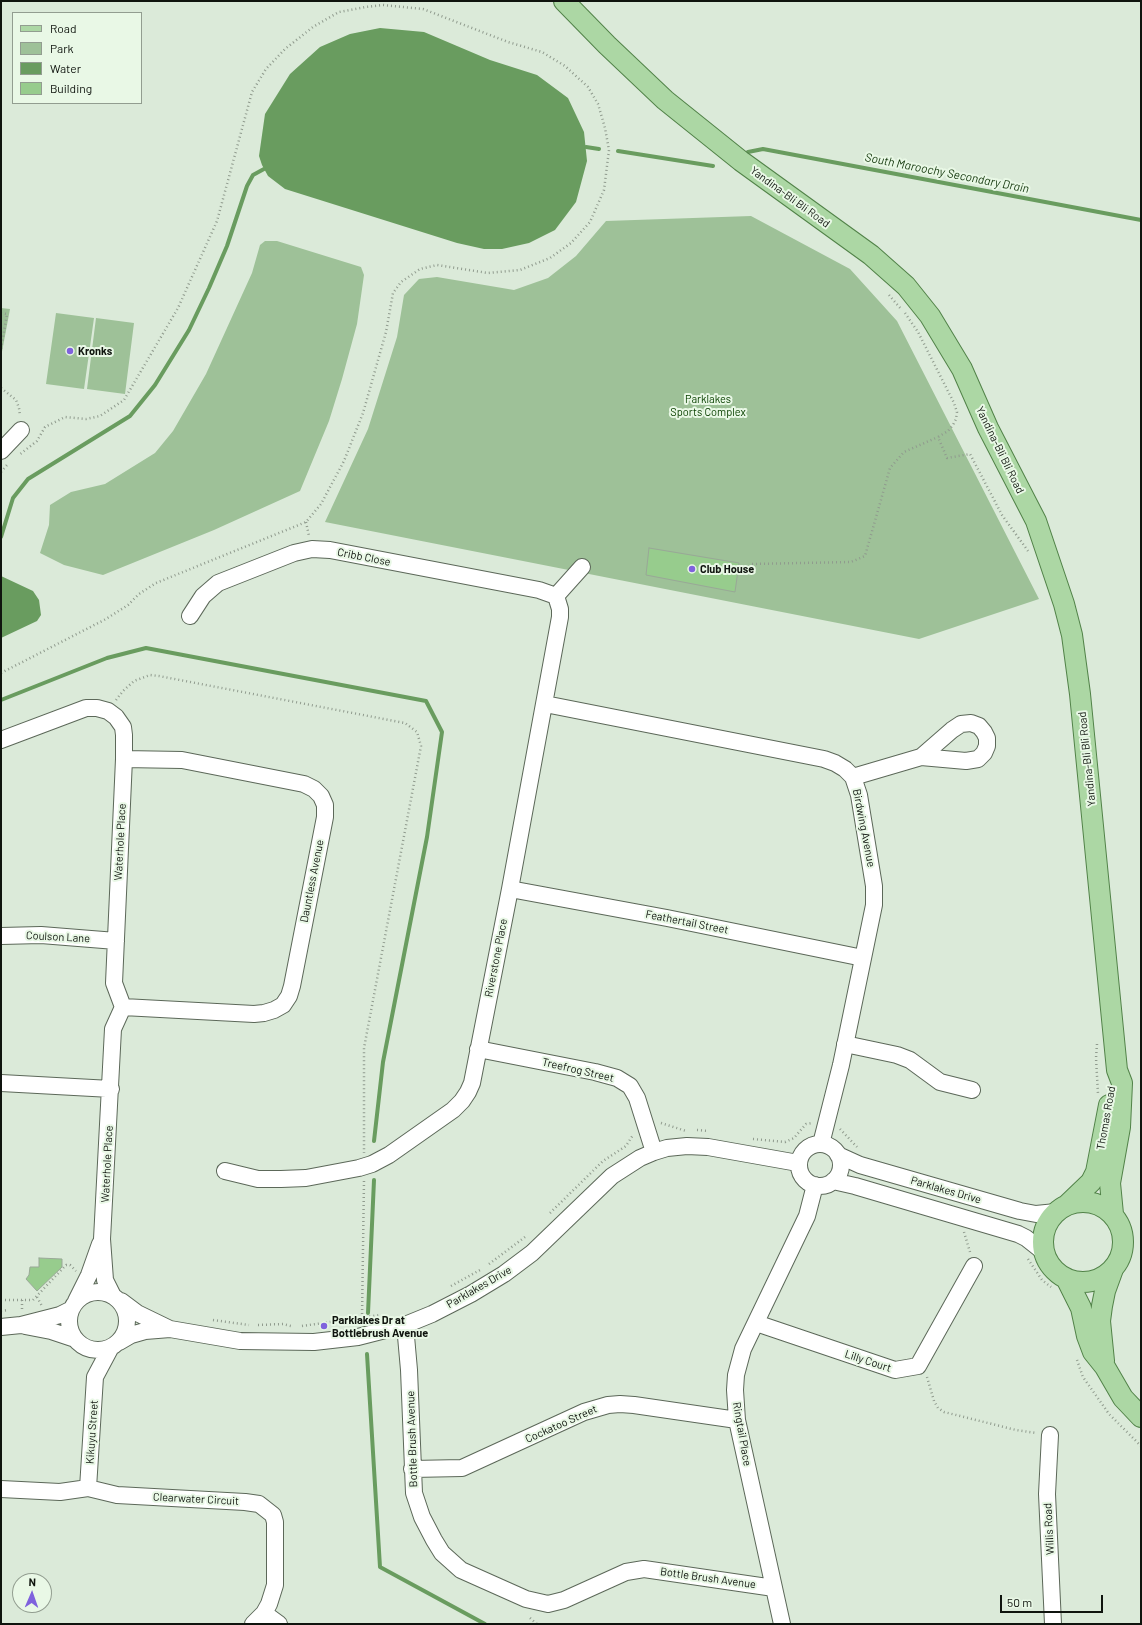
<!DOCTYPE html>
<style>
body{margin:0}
#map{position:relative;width:1142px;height:1625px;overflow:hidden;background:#dbead9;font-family:Barlow,sans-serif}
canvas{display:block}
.frame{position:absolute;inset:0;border:2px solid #0f140e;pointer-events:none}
.legend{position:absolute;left:12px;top:12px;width:130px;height:92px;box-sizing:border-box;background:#e9f8e6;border:1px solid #929d90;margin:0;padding:5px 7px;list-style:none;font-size:12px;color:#0f140e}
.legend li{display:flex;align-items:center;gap:8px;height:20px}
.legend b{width:20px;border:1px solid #929d90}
.north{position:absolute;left:12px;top:1573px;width:40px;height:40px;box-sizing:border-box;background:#e9f8e6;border:1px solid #929d90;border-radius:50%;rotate:2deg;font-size:11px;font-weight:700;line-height:16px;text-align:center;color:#0f140e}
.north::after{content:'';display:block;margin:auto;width:14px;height:18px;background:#7f62dd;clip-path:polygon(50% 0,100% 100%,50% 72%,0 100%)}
.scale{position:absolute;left:1000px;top:1595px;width:103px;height:18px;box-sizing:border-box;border:2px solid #0f140e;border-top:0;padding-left:5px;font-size:12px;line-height:14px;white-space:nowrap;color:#0f140e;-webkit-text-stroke:3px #e9f8e6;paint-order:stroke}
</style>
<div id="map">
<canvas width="1142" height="1625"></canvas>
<div class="frame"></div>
<ul class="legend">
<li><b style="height:5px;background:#acd7a4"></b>Road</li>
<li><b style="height:11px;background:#9ec198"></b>Park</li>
<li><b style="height:11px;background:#699c5f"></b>Water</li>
<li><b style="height:11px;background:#97cc8d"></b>Building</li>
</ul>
<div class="north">N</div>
<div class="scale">50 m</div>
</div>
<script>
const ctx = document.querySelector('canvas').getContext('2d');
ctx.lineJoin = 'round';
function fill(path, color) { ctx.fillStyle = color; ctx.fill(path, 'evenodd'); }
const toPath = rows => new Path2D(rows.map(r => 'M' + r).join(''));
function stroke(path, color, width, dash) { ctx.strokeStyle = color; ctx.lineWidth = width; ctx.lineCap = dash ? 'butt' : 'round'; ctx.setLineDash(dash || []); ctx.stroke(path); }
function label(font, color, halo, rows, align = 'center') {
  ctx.font = font + ' Barlow,sans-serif'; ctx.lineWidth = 4; ctx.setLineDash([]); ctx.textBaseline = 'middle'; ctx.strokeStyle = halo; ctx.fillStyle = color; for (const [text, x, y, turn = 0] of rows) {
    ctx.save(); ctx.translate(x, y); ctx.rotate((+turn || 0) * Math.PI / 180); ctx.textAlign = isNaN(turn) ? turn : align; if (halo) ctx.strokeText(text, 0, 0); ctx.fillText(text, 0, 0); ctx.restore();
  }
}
const green = toPath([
 [751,216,850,269,897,321,1039,599,919,639,325,522,368,429,397,337,404,295,419,279,437,277,514,290,548,278,576,256,606,221],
 [265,241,277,241,361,267,364,275,357,324,342,379,329,421,300,491,214,530,103,575,64,565,40,553,49,525,50,505,71,492,105,484,155,453,173,431,206,374,252,273,260,245],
 [1,308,10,309,1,357],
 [56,313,94,318,84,389,46,384],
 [96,318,134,323,125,394,87,389]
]);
const water = toPath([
 [380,28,424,32,490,60,537,75,568,98,584,132,587,161,576,202,555,230,529,243,502,249,484,249,457,243,285,189,268,176,262,165,259,156,265,114,290,74,320,47,350,34],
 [1,576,33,591,39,600,41,615,37,621,1,638]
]);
const stream = toPath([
 [586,147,599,149],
 [618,151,713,166],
 [748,152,763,149,1141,220],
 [1,537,13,498,28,479,130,416,155,385,189,330,209,288,227,246,247,186,253,175,264,169],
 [1,700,107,658,146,648,426,701,442,732,427,837,383,1062,374,1141],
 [368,1313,374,1180],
 [367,1354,380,1567,485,1624]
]);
const building = toPath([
 [649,548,739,563,735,592,646,575,649,548],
 [39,1258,62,1259,62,1267,37,1291,26,1279,29,1275,30,1267,39,1267,39,1258]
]);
const path = toPath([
 [889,295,901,309],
 [1,313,7,314,1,349],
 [905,313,918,332,954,403,957,412,956,419,953,425,948,431,938,437,947,458,970,454,1002,515,1028,551],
 [1,388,16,400,19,408,20,416],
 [1,472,7,465],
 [306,522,309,536],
 [752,564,851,562,865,556,890,468,904,452,938,437],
 [1,673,106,619,128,605,139,594,156,583,306,522,321,504,344,461,363,413,386,332,393,293,401,282,420,269,437,265,488,273,520,270,550,258,571,243,590,222,604,190,609,150,605,128,598,104,588,87,565,66,542,52,508,42,423,9,383,5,366,7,339,12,313,27,285,49,266,69,252,92,217,221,178,308,124,400,100,416,86,419,65,417,45,427,37,441,19,455],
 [116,700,123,691,134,681,150,675,159,676,405,723,417,732,421,746,364,1048,364,1153],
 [1097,1044,1096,1058,1098,1094],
 [661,1123,686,1131],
 [840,1129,857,1147],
 [697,1130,708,1131],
 [753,1139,785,1142,794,1138,806,1124,812,1123],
 [550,1213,603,1161,626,1146,633,1135],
 [964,1232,970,1252],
 [1028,1259,1042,1280,1051,1287],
 [489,1264,525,1237],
 [451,1286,480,1270],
 [37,1297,42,1306],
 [1,1300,33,1300,66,1265,70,1265,76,1271],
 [22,1300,22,1310],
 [1,1311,8,1310],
 [362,1318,364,1180],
 [213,1320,249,1325],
 [258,1325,283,1324,291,1326],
 [302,1326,380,1315],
 [1077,1360,1083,1377,1109,1414,1141,1446],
 [927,1377,934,1401,938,1408,944,1412,1016,1430,1036,1433],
 [530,1618,537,1624]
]);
const minor = toPath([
 [1,451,21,430],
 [556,596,582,567],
 [190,616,203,596,218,583,294,553,312,549,330,550,539,590,556,596],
 [545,704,824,759,835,763,845,769,853,777,859,795,874,886,874,905,841,1065,821,1144],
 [1,740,86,708,97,708,108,711,116,717,123,727,124,735,124,759,114,983,123,1007,113,1029,102,1239,105,1280,112,1294],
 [853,777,921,757,966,761,978,759,984,753,987,746,987,738,984,732,979,726,971,723,961,724,952,730,921,757],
 [510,889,667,918,863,958],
 [1,936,41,935,116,941],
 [123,1007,254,1014,264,1013,274,1010,283,1005,289,996,292,986,325,817,325,805,321,796,314,789,304,784,182,760,124,759],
 [845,1044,897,1055,910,1060,940,1082,972,1090],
 [478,1049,595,1072,617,1078,630,1086,637,1098,654,1152],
 [1,1083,111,1089],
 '799 1165a21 21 0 1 1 42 0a21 21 0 1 1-42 0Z',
 [838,1155,860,1165,1020,1211,1036,1214,1056,1212],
 [225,1171,258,1179,281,1179,306,1178,359,1168,372,1164,389,1155,453,1110,462,1101,468,1092,472,1083,510,889,560,617,560,609,556,596],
 [833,1181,855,1186,1018,1234,1026,1238,1045,1253],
 '69 1321a29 29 0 1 1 58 0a29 29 0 1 1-58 0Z',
 [76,1301,89,1275,100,1244],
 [121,1301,137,1313,170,1329],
 [756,1323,895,1370,918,1366,974,1266],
 [405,1325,409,1370,414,1493,422,1517,434,1540,442,1553,461,1570,526,1599,548,1604,564,1600,626,1572,644,1569,774,1588],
 [25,1326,51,1331,75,1339],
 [1,1327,21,1325,60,1315,70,1310],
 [119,1342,131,1335,145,1331,170,1329,240,1341,314,1342,358,1337,405,1325,432,1314,471,1294,504,1274,532,1253,612,1176,640,1158,654,1152,667,1148,687,1146,708,1147,798,1163],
 [1050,1435,1047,1494,1053,1624],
 [412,1469,462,1468,584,1412,608,1405,620,1404,634,1405,737,1420],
 [88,1488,95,1377,111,1347],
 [1,1489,60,1492,88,1488,117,1495,245,1502,259,1504,273,1515,275,1522,275,1585,269,1604,264,1613,253,1624],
 [264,1613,279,1624],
 [782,1624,737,1420,735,1390,736,1375,743,1349,807,1216,815,1185]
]);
const major = toPath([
 [564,1,607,45,665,100,741,161,871,255,906,286,930,316,962,369,988,428,1036,521,1064,604,1072,635,1080,694,1117,1070,1122,1083,1120,1127,1110,1183,1113,1214],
 '1043 1242a40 40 0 1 1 80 0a40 40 0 1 1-80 0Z',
 [1067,1205,1091,1182,1096,1172,1109,1105],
 [1066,1278,1081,1308,1087,1336,1093,1352,1105,1367,1123,1398,1141,1417],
 [1104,1361,1100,1321,1102,1306,1105,1291,1113,1269]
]);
const markers = [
 [70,351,4,"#7f62dd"],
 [692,569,4,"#7f62dd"],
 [324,1326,4,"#7f62dd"]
];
const streetNames = [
 ["Yandina-Bli Bli Road",790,197,36],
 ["Yandina-Bli Bli Road",1000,450,64],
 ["Cribb Close",364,557,11],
 ["Yandina-Bli Bli Road",1087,759,-96],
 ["Birdwing Avenue",864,828,79],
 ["Waterhole Place",120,842,-87],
 ["Dauntless Avenue",312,881,-79],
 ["Feathertail Street",687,922,11],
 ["Coulson Lane",58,937,3],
 ["Riverstone Place",496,958,-79],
 ["Treefrog Street",578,1070,13],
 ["Thomas Road",1106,1118,-80],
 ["Waterhole Place",107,1164,-87],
 ["Parklakes Drive",946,1190,16],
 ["Parklakes Drive",479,1287,-30],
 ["Lilly Court",868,1361,18],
 ["Cockatoo Street",561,1424,-24],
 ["Kikuyu Street",92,1432,-86],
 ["Ringtail Place",742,1434,80],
 ["Bottle Brush Avenue",412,1439,-92],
 ["Clearwater Circuit",196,1499,3],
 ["Willis Road",1049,1529,-93],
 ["Bottle Brush Avenue",708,1578,8]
];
const poiNames = [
 ["Kronks",78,351],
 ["Club House",700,569],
 ["Parklakes Dr at",332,1320],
 ["Bottlebrush Avenue",332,1333]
];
const parkNames = [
 ["Parklakes",708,399],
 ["Sports Complex",708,412]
];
const waterNames = [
 ["South Maroochy Secondary Drain",947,173,11]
];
fill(green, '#9ec198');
fill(water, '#699c5f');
stroke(stream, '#699c5f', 4);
fill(building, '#97cc8d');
stroke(building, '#99a897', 1);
stroke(minor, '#5c6859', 18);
stroke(major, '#518248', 22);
stroke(path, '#909b8e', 2.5, [1, 3]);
stroke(minor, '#fff', 16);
stroke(major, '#acd7a4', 20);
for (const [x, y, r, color] of markers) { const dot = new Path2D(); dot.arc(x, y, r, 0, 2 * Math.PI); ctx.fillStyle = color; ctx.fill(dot); stroke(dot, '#e9f8e6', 1.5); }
label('11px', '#0f140e', '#e9f8e6', streetNames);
label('bold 11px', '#0f140e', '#e9f8e6', poiNames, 'left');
label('11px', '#0a4100', '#e9f8e6', parkNames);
label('italic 12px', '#15390e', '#e9f8e6', waterNames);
</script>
